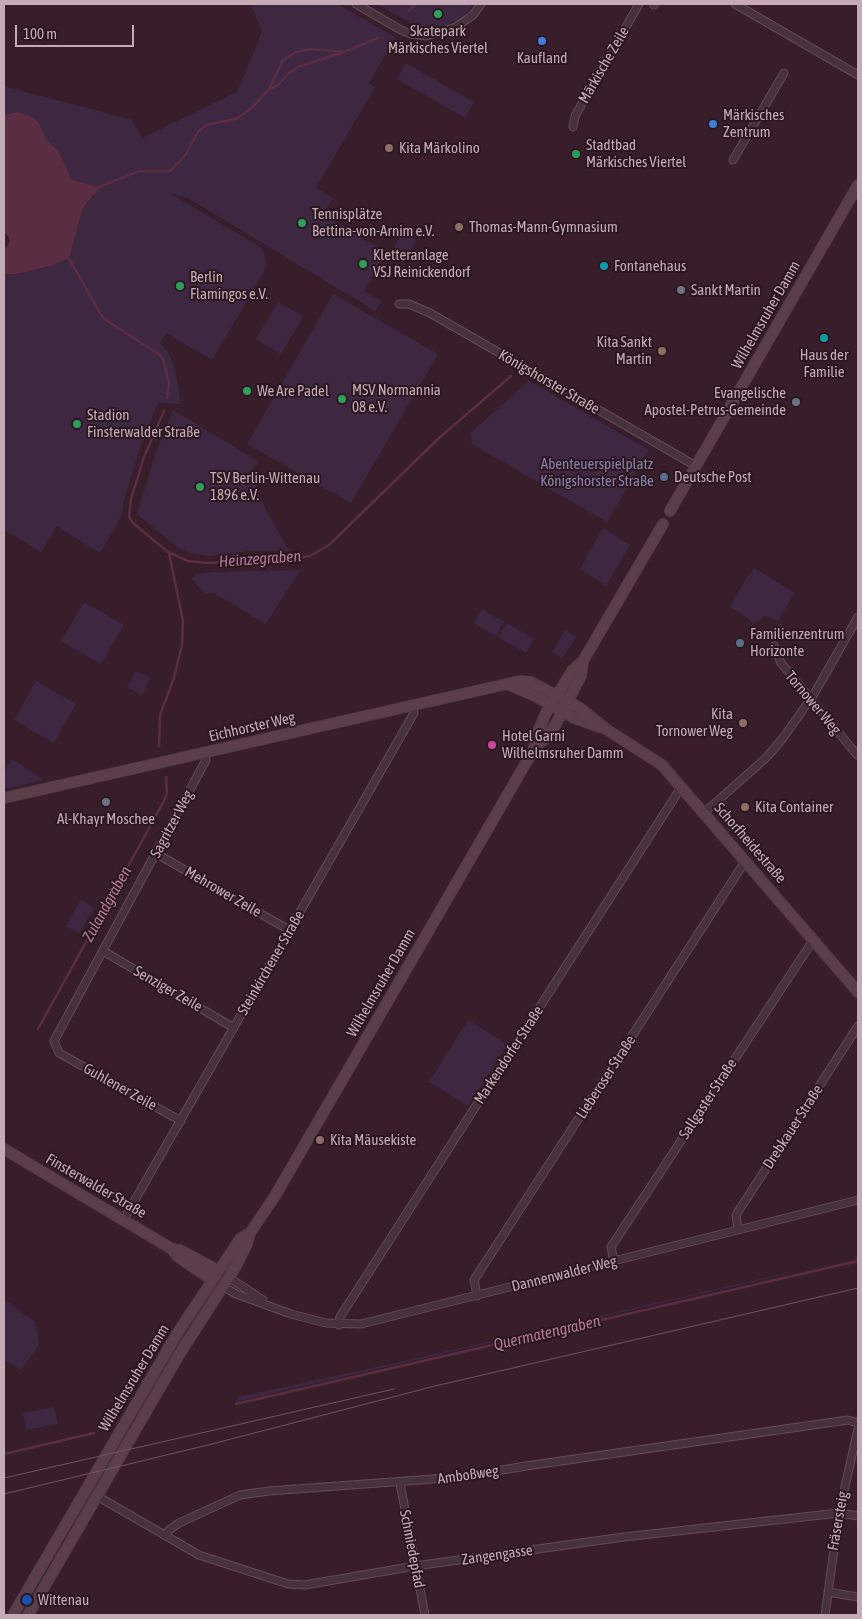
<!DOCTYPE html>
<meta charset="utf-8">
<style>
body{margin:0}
#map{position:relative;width:862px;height:1619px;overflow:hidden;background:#371e2a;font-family:"Asap Condensed",sans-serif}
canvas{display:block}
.frame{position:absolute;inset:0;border:5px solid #c5abb6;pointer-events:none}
.scale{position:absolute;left:15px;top:25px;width:119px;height:22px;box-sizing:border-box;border:2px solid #c5abb6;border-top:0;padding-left:6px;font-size:15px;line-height:18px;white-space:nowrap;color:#c5abb6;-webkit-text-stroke:4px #2b1720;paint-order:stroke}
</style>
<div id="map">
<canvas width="862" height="1619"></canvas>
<div class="frame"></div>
<div class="scale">100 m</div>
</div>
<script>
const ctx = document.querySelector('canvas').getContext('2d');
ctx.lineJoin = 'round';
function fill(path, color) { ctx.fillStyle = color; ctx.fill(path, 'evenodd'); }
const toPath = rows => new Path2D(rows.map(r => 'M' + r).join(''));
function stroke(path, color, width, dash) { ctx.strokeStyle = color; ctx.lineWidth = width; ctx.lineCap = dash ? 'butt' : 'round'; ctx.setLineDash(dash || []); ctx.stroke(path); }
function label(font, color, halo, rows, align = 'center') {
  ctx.font = font + ' "Asap Condensed",sans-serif'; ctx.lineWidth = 4; ctx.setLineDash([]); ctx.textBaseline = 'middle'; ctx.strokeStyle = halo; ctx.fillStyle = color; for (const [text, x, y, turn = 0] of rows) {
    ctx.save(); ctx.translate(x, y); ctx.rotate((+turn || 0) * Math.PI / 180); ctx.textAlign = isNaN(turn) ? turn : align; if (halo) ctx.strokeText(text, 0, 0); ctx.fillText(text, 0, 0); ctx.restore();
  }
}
const green = toPath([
 [251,4,337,4,395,37,369,83,375,87,316,188,333,198,323,215,386,252,364,291,382,301,375,311,188,198,171,194,262,248,266,260,264,272,212,360,167,333,160,343,168,352,175,369,181,404,158,403,141,445,123,504,122,515,100,553,57,526,41,552,4,530,4,274,16,274,51,266,69,258,83,208,95,195,87,184,72,179,58,150,48,142,38,122,17,112,4,115,4,88,7,87,132,120,142,138,237,92,262,32],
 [377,4,474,4,459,20,432,29,421,29],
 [406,63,474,102,465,118,397,79],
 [402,232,416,240,408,255,394,247],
 [333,294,438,354,351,503,247,444],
 [278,302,303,317,281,354,256,339],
 [529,381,649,450,607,522,472,444,470,433],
 [173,410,258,461,252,472,262,502,289,551,249,551,210,556,190,553,178,548,137,514,156,452],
 [603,528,630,545,606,586,580,569],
 [754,568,794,593,778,621,765,616,753,624,748,618,730,607,748,575,750,576],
 [300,570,266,624,214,593,204,594,192,579,196,574,215,572],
 [84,602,124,625,101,664,61,641],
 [482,609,504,622,496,636,474,623],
 [507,623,534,639,526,653,498,637],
 [565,630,576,637,562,658,552,652],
 [136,671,150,678,142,695,127,687],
 [36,681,76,704,54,743,14,720],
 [12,759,44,780,4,789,4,772],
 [81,900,94,908,79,933,66,926],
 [468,1020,507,1045,468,1106,429,1082],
 [789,1271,782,1275,235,1402,238,1397,400,1362,781,1274],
 [208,1293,212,1296,138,1415,135,1413],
 [4,1299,35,1322,39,1345,21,1370,4,1359],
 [54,1407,58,1424,26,1430,23,1413],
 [126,1427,130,1430,78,1521,74,1518]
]);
const water = toPath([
 [17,112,30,116,38,122,48,142,58,150,72,179,99,188,83,208,69,258,51,266,16,274,4,274,4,250,10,242,9,237,4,232,4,115]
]);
const stream = toPath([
 [409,11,416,4],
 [269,89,278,85,288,74,298,67,341,53],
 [97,188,139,171,170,171,186,154,198,132,206,125,236,119,252,108,269,89,283,60,296,52,311,49,344,52,378,38],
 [68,257,103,318,160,355,163,359,169,383,167,398],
 [164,411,144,457,131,499,129,517,133,523,168,552,188,561,207,563,295,558,310,556,329,545,439,438,511,376],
 [159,746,160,715,174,678,182,645,183,621,169,553],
 [38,1029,164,801,167,793,166,777],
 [236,1404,858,1261],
 [4,1454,94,1433]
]);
const street = toPath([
 [356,4,401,30,411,34,426,36,456,27,473,15,481,4],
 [735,4,858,75],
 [654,5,655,4],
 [573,127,575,116,639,4],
 [733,160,784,73],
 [399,304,409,304,430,313,696,466],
 [774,646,781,663,858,756],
 [705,812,767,757,783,738,814,694,858,617],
 [157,854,289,930],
 [103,951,234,1028],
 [181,1121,59,1053,54,1041,206,760,205,753],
 [124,1219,414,713,412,706],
 [738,1230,736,1215,858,1026],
 [614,1261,611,1247,814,939],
 [219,1271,263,1300],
 [219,1284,236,1294,291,1314,326,1323,361,1324,858,1200],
 [477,1296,474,1280,746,860],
 [339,1325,340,1317,682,786],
 [400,1483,425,1615],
 [97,1496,199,1555,288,1584,305,1585,415,1566,624,1537,839,1513,858,1516],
 [165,1536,169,1530,179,1523,240,1495,269,1491,460,1477,526,1466,848,1420,858,1423],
 [828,1592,858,1597],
 [825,1615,839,1513,858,1429]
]);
const secondary = toPath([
 [670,511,858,185],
 [507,684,535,696,574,718,603,728],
 [535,746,545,739,556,724,581,676,583,661],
 [4,798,520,681,531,682,580,708,606,729,662,765,858,992],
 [4,1149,172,1249,180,1250,219,1271],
 [172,1249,177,1256,212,1280],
 [13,1615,178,1332,240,1239,250,1233],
 [28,1615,179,1355,236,1266,247,1244,250,1233,275,1196,534,749,536,736,546,713,572,671,583,661,663,524]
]);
const tram = toPath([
 [4,1478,394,1389],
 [4,1494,208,1445,435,1386,858,1288]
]);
const markers = [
 [438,14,5,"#2e9e5b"],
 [542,41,5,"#3f7fe0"],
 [713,124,5,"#3f7fe0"],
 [389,148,5,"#8d6e63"],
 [576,154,5,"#2e9e5b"],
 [302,223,5,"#2e9e5b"],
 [459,227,5,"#8d6e63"],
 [363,264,5,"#2e9e5b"],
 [604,266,5,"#0f9aa8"],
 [180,286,5,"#2e9e5b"],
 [681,290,5,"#6b7280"],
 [824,338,5,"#0f9aa8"],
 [662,351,5,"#8d6e63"],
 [247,391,5,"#2e9e5b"],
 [342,399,5,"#2e9e5b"],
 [796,402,5,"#6b7280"],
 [77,424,5,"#2e9e5b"],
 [664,477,5,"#5c6f8a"],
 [200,487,5,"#2e9e5b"],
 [740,643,5,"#5c6f8a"],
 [743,723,5,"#8d6e63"],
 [492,745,5,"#d1479c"],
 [106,802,5,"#6b7280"],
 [745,807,5,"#8d6e63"],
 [320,1140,5,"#8d6e63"],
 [27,1600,6,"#1a4fb4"]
];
const poiNames = [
 ["Skatepark",438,31,"center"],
 ["Märkisches Viertel",438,48,"center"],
 ["Kaufland",542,58,"center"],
 ["Märkisches",723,115],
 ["Zentrum",723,132],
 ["Stadtbad",586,145],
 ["Märkisches Viertel",586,162],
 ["Kita Märkolino",399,148],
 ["Tennisplätze",312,214],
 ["Bettina-von-Arnim e.V.",312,231],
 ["Thomas-Mann-Gymnasium",469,227],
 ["Kletteranlage",373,255],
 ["VSJ Reinickendorf",373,272],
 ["Fontanehaus",614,266],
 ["Berlin",190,277],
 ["Flamingos e.V.",190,294],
 ["Sankt Martin",691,290],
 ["Kita Sankt",652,342,"right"],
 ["Martin",652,359,"right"],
 ["Haus der",824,355,"center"],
 ["Familie",824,372,"center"],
 ["MSV Normannia",352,390],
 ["08 e.V.",352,407],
 ["We Are Padel",257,391],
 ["Evangelische",786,393,"right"],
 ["Apostel-Petrus-Gemeinde",786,410,"right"],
 ["Stadion",87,415],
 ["Finsterwalder Straße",87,432],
 ["Deutsche Post",674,477],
 ["TSV Berlin-Wittenau",210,478],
 ["1896 e.V.",210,495],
 ["Familienzentrum",750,634],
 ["Horizonte",750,651],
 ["Kita",733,714,"right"],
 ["Tornower Weg",733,731,"right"],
 ["Hotel Garni",502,736],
 ["Wilhelmsruher Damm",502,753],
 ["Kita Container",755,807],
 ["Al-Khayr Moschee",106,819,"center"],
 ["Kita Mäusekiste",330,1140],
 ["Wittenau",38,1600]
];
const streetNames = [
 ["Märkische Zeile",604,65,-60],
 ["Wilhelmsruher Damm",766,315,-60],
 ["Königshorster Straße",549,382,30],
 ["Tornower Weg",813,703,50],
 ["Eichhorster Weg",252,727,-13],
 ["Sagritzer Weg",172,824,-62],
 ["Schorfheidestraße",750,843,49],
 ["Mehrower Zeile",223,892,30],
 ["Steinkirchener Straße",271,963,-60],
 ["Wilhelmsruher Damm",381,983,-60],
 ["Senziger Zeile",168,989,30],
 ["Markendorfer Straße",509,1055,-57],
 ["Lieberoser Straße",606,1077,-57],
 ["Guhlener Zeile",120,1087,29],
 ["Sallgaster Straße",708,1099,-57],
 ["Drebkauer Straße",793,1127,-57],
 ["Finsterwalder Straße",96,1186,30],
 ["Dannenwalder Weg",564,1274,-14],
 ["Wilhelmsruher Damm",134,1378,-59],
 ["Amboßweg",468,1475,-8],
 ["Fräsersteig",838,1521,-80],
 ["Schmiedepfad",412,1549,79],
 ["Zangengasse",497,1555,-8]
];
const parkNames = [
 ["Abenteuerspielplatz",597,464],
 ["Königshorster Straße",597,481]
];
const waterNames = [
 ["Heinzegraben",260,559,-4],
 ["Zulandgraben",107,904,-61],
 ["Quermatengraben",547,1333,-13]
];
fill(green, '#3e2841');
fill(water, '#5b2d42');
stroke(stream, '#5b2d42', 2.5);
stroke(street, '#624c56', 9);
stroke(secondary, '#503b44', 12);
stroke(street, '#47313b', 7);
stroke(secondary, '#5a3f4b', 10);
stroke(tram, '#6f5360', 1);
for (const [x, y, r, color] of markers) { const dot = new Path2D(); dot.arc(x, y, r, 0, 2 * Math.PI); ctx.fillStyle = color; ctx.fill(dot); stroke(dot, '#2b1720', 2); }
label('15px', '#c5abb6', '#2b1720', poiNames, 'left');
label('15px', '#c5abb6', '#2b1720', streetNames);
label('15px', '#8981aa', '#2b1720', parkNames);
label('italic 16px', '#b37995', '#2b1720', waterNames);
</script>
